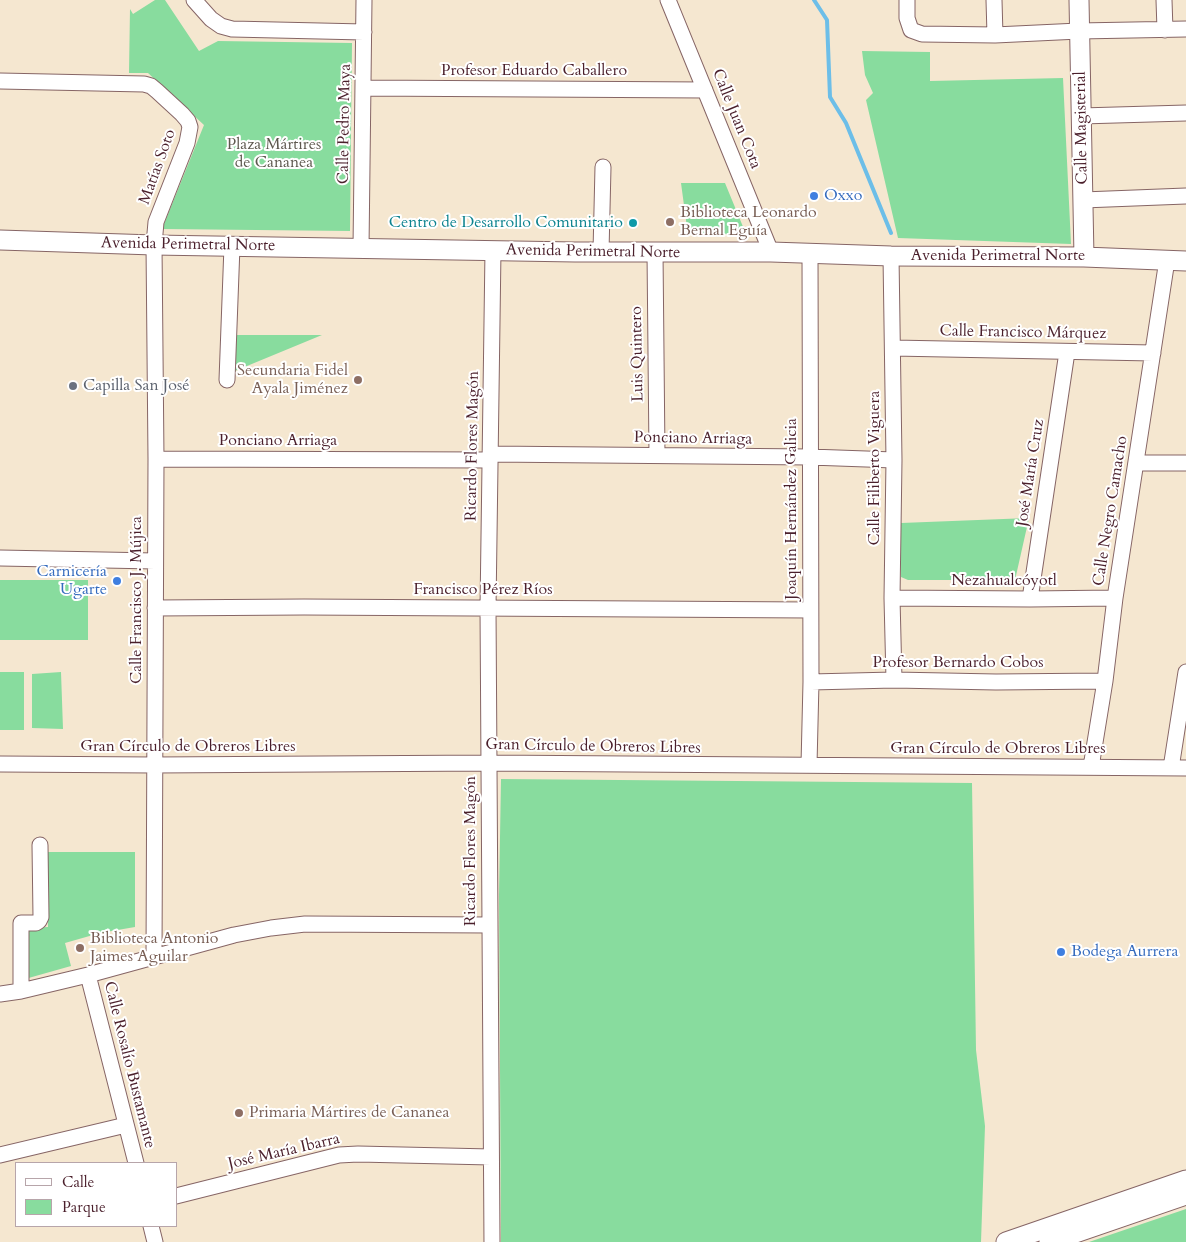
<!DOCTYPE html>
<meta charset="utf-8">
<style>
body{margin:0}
#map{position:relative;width:1186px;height:1242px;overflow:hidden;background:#f5e7d0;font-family:Cardo,serif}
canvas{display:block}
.legend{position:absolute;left:15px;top:1162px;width:162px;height:65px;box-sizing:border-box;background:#fff;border:1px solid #b7a5aa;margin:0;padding:6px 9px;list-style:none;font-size:15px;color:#4a1f2b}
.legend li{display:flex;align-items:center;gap:10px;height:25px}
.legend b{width:25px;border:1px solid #b7a5aa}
</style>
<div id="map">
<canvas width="1186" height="1242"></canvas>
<ul class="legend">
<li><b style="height:6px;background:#fff"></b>Calle</li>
<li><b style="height:14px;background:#88dc9e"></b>Parque</li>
</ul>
</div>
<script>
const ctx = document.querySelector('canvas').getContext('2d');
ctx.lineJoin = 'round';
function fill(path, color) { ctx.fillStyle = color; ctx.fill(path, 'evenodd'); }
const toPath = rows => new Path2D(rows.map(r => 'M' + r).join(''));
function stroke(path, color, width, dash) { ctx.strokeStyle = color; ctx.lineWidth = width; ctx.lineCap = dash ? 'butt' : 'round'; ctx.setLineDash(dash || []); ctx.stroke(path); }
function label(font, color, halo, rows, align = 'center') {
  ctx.font = font + ' Cardo,serif'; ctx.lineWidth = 4; ctx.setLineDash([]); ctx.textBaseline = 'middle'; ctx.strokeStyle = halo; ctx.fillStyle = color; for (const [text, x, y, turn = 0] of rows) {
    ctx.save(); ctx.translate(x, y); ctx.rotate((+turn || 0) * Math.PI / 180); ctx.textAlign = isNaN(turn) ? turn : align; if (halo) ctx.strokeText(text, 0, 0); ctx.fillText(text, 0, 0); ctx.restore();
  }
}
const green = toPath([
 [155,0,165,0,199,51,218,41,352,43,350,231,162,229,204,125,148,73,129,73,130,9,133,14],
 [862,51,930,52,930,81,1063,78,1071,244,898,238,866,100,873,93,865,75],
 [681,183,725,183,746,234,688,235],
 [232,335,322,335,230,373],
 [1029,518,1015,580,908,580,901,577,901,523],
 [0,580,88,580,88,640,0,640],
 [0,672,24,672,24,730,0,730],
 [61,672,63,729,32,728,32,674],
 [501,779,972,783,976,1050,985,1126,981,1242,501,1242,499,895],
 [46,852,135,852,135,927,100,933,65,943,71,966,25,979,26,928,48,927],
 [1186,1209,1186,1242,1089,1242]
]);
const stream = toPath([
 [814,0,827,20,830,97,846,123,891,233]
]);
const minor = toPath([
 [194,0,211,19,221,26,232,29,364,32],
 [668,0,771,252],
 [907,0,907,18,911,30,922,34,995,35,1079,31,1186,29],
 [994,0,995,35],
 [1164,0,1165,30],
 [0,81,144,84,151,86,157,91,182,114,188,121,190,127,187,143,156,222,154,245,156,459,154,956],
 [363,88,705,90],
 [1081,116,1186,113],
 [1083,200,1186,196],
 [361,248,364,0],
 [601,252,603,167],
 [655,252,657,455],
 [891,256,894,460,892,598,894,680],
 [893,348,1153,353],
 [227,380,232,246],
 [491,454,810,457,894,460],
 [156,459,490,460],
 [1137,463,1186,463],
 [0,558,155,561],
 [892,598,1030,599,1115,598],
 [1030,599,1067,352],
 [155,608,304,607,810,610],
 [811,682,894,680,996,682,1105,681],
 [0,764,154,765,489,763,1186,768],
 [809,765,811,682,810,253],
 [1091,767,1105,681,1115,598,1167,260],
 [1171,768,1186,672],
 [88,975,136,1163],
 [21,991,21,923,36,923,39,921,41,917,40,845],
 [0,994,21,991,88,975,234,935,271,928,305,924,489,925],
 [0,1155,126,1125],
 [176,1196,339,1155,358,1154,491,1157],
 [151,1226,155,1242],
 [492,1242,488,608,493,250]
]);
const tertiary = toPath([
 [1079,0,1084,257],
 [0,240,154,245,575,252,771,252,891,256,1084,257,1186,261],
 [1006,1242,1186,1180],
 [1049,1242,1186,1195]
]);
const markers = [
 [814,196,5,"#3f7fe0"],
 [670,222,5,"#8d6e63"],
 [633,223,5,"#0f9aa8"],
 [358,380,5,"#8d6e63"],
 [73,386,5,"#6b7280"],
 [117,581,5,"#3f7fe0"],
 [80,948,5,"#8d6e63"],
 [1061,952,5,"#3f7fe0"],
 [239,1113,5,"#8d6e63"]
];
const streetNames = [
 ["Profesor Eduardo Caballero",534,71],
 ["Calle Juan Cota",736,119,68],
 ["Calle Pedro Maya",345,124,-89],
 ["Calle Magisterial",1082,128,-91],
 ["Matías Soto",158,167,-70],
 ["Avenida Perimetral Norte",188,245,1],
 ["Avenida Perimetral Norte",593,252,1],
 ["Avenida Perimetral Norte",998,256],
 ["Calle Francisco Márquez",1023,333,1],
 ["Luis Quintero",638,354,-91],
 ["Ponciano Arriaga",693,439,1],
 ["Ponciano Arriaga",278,441],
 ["Ricardo Flores Magón",473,446,-89],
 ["Calle Filiberto Viguera",875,468,-90],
 ["José María Cruz",1031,473,-81],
 ["Joaquín Hernández Galicia",792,509,-90],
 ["Calle Negro Camacho",1111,511,-81],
 ["Nezahualcóyotl",1004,581],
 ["Francisco Pérez Ríos",483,590],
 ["Calle Francisco J. Mújica",137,600,-90],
 ["Profesor Bernardo Cobos",958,663],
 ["Gran Círculo de Obreros Libres",188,747],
 ["Gran Círculo de Obreros Libres",593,747,1],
 ["Gran Círculo de Obreros Libres",998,749],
 ["Ricardo Flores Magón",471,851,-90],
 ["Calle Rosalío Bustamante",129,1065,76],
 ["José María Ibarra",284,1152,-13]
];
const parkNames = [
 ["Plaza Mártires",274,145],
 ["de Cananea",274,163]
];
const shopNames = [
 ["Oxxo",824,196],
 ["Carnicería",107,572,"right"],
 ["Ugarte",107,590,"right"],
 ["Bodega Aurrera",1071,952]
];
const educationNames = [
 ["Biblioteca Leonardo",680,213],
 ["Bernal Eguía",680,231],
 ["Secundaria Fidel",348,371,"right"],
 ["Ayala Jiménez",348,389,"right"],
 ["Biblioteca Antonio",90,939],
 ["Jaimes Aguilar",90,957],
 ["Primaria Mártires de Cananea",249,1113]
];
const cultureNames = [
 ["Centro de Desarrollo Comunitario",623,223]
];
const worshipNames = [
 ["Capilla San José",83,386]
];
fill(green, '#88dc9e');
stroke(stream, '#6cbee8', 4);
stroke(minor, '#866565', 17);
stroke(tertiary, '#866565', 21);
stroke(minor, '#fff', 15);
stroke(tertiary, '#fff', 19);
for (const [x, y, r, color] of markers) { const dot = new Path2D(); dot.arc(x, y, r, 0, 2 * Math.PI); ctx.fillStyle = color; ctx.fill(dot); stroke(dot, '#fff', 2); }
label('16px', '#4a1f2b', '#fff', streetNames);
label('16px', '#5d584e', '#fff', parkNames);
label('16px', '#366cbe', '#fff', shopNames, 'left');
label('16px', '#785e54', '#fff', educationNames, 'left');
label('16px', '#0d838f', '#fff', cultureNames, 'right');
label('16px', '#5b616d', '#fff', worshipNames, 'left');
</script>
